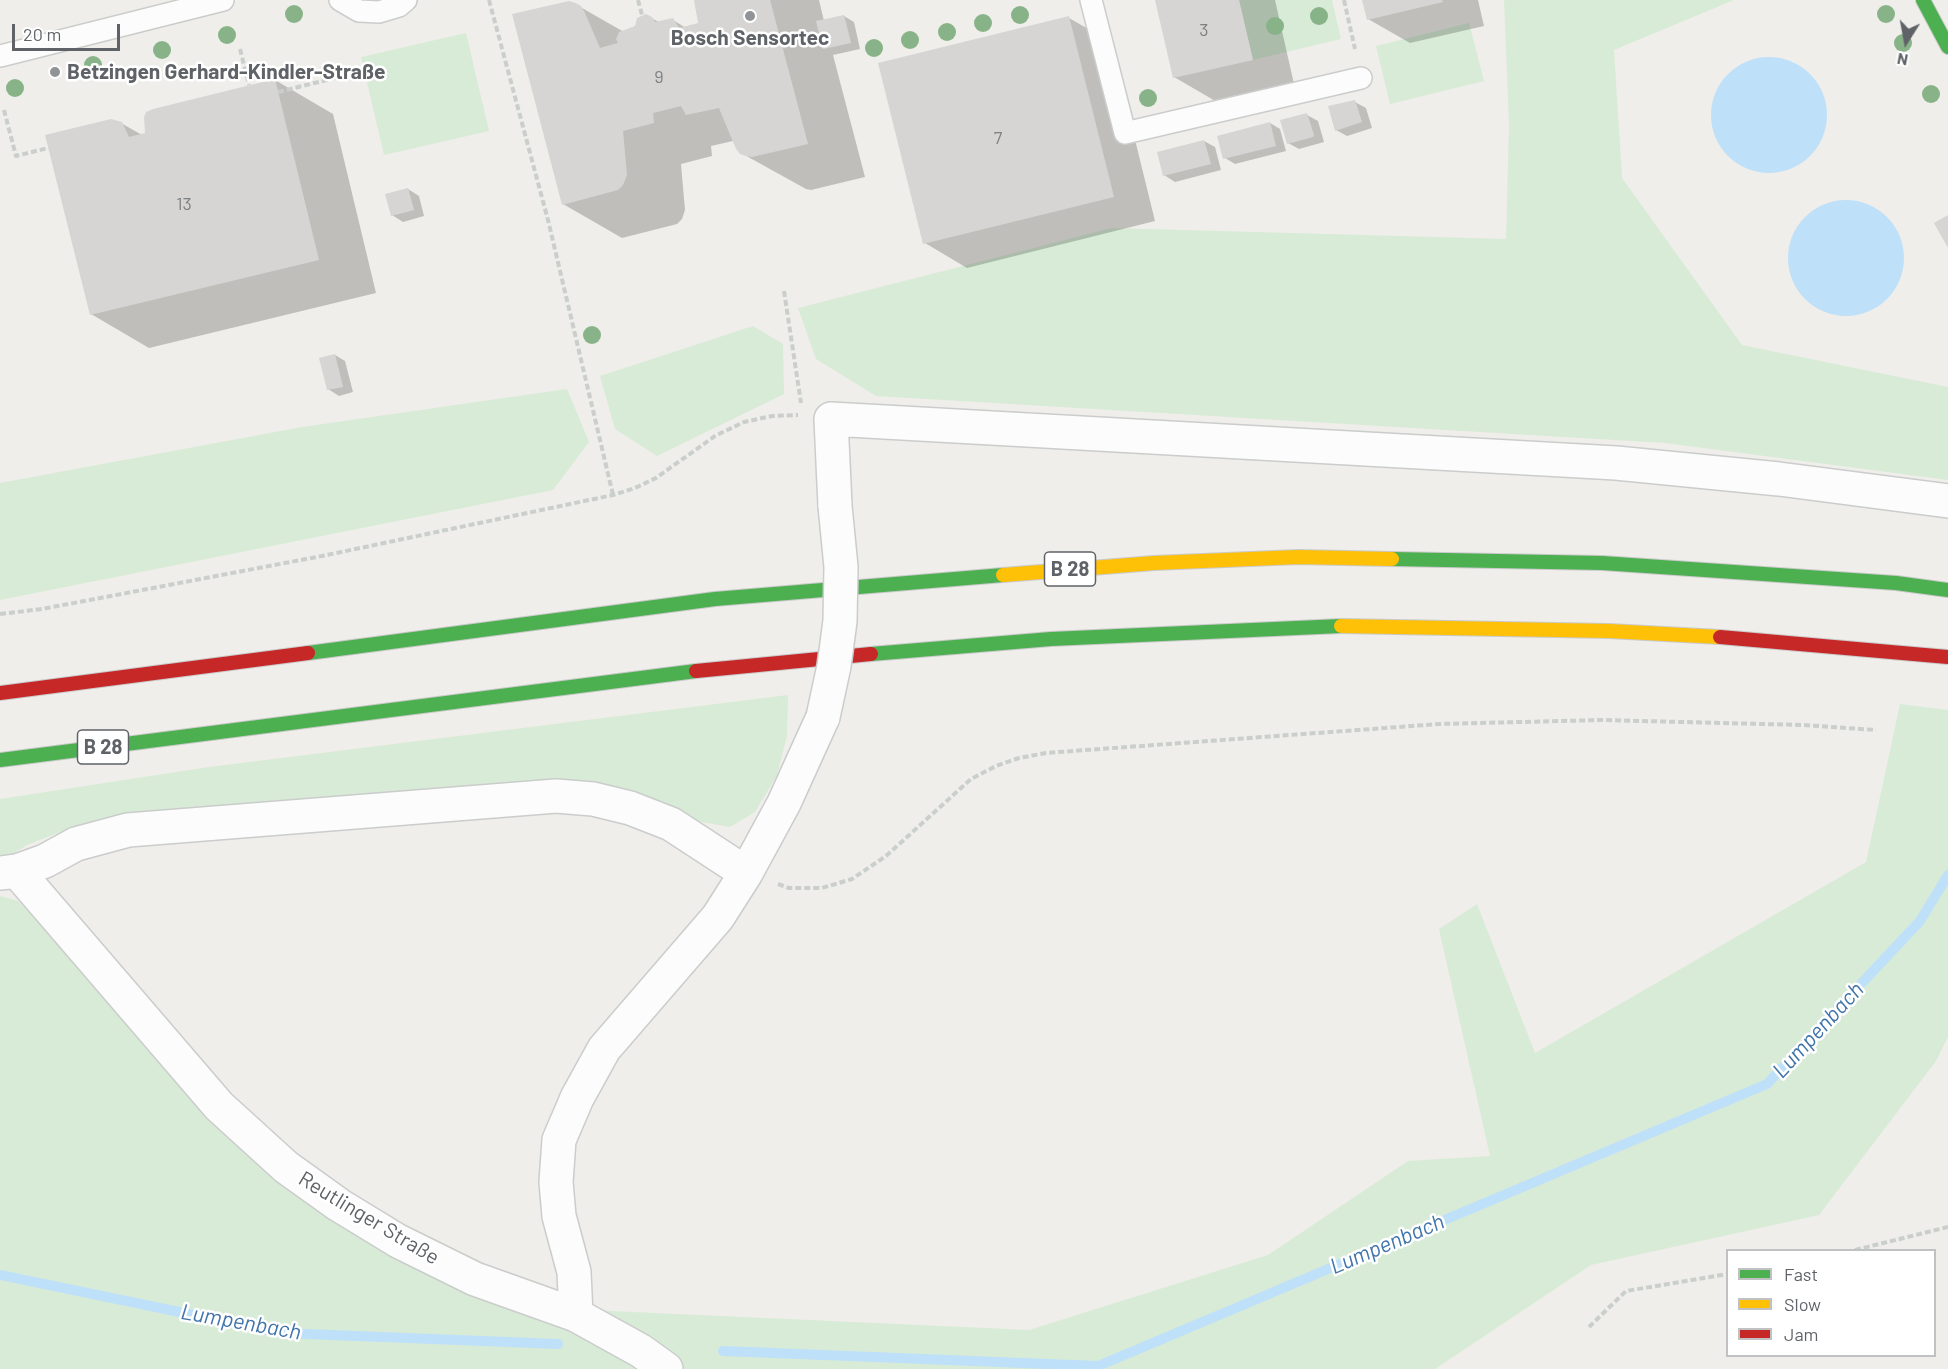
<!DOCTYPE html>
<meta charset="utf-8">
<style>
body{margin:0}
#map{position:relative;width:1948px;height:1369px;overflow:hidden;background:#efeeea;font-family:Barlow,sans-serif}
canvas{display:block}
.legend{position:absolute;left:1726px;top:1249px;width:210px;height:108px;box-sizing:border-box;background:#fff;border:2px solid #bfc1c3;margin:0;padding:8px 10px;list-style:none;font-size:18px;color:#5f6368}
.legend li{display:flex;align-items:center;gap:12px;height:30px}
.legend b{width:30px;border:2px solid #bfc1c3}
.north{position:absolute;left:1876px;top:12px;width:60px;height:60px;-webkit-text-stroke:4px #fff;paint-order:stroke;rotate:191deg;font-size:16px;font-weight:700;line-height:24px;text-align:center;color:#5f6368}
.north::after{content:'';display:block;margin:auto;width:21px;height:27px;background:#5f6368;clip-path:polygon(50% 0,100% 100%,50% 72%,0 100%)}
.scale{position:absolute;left:12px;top:24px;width:108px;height:27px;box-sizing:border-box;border:3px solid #5f6368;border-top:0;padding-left:8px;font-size:18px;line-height:21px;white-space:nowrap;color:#5f6368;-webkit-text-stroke:4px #fff;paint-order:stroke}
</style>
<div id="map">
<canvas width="1948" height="1369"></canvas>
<ul class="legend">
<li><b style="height:8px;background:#4caf50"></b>Fast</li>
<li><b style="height:8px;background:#ffc107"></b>Slow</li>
<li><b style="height:8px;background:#c62828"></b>Jam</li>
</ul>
<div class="north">N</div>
<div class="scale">20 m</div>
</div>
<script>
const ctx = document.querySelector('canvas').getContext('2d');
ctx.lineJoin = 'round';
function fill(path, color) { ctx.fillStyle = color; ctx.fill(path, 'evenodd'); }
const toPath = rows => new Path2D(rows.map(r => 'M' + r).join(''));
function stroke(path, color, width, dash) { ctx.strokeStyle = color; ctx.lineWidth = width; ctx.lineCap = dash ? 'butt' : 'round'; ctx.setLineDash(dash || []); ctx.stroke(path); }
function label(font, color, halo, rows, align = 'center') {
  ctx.font = font + ' Barlow,sans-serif'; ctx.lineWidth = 5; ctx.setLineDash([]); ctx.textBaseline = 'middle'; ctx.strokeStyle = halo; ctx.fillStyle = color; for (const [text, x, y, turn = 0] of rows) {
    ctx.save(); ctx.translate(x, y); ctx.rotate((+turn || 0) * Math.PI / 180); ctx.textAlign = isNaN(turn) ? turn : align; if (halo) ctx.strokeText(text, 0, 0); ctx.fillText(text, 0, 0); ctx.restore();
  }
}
const green = toPath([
 [1239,0,1332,0,1341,39,1253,60],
 [1504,0,1734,0,1614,50,1622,178,1742,345,1948,387,1948,480,1665,443,876,396,816,359,798,308,1112,228,1506,239,1509,124],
 [1469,23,1484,81,1390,104,1376,46],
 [466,33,489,131,384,155,361,57],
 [753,326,783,344,784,394,657,456,615,429,600,376],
 [567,389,589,442,553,490,0,600,0,483,302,427],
 [788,695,787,736,777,775,755,812,730,827,696,821,635,795,124,818,65,830,27,845,8,857,0,857,0,799,209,767],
 [1900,704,1948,710,1948,1037,1936,1061,1819,1215,1591,1265,1435,1369,0,1369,0,896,18,901,62,944,207,1107,454,1286,610,1311,1029,1330,1268,1255,1408,1161,1490,1156,1439,929,1477,904,1535,1053,1866,862]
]);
const water = toPath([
 '1711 115a58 58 0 1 1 116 0a58 58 0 1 1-116 0Z',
 '1788 258a58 58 0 1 1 116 0a58 58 0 1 1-116 0Z'
]);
const shadow = toPath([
 [696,0,819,0,824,21,844,16,854,22,860,49,833,55,865,177,811,190,806,189,741,153,733,141,711,146,712,156,681,164,685,210,682,219,677,224,622,238,563,204,575,4,624,32,651,18,659,22,673,20,686,28,700,24],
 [1156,0,1275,0,1294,84,1217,102,1174,77],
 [1363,0,1478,0,1484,26,1410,43,1368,19],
 [1069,18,1111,42,1155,221,967,268,925,243],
 [275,80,333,114,376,293,149,348,91,314,121,123,142,135],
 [1355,102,1366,108,1372,128,1347,136,1336,130],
 [1307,115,1318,121,1324,142,1299,149,1288,143],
 [1270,123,1280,129,1286,151,1235,164,1225,158],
 [1204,141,1215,147,1221,170,1175,182,1164,175],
 [408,189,419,196,424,216,403,222,392,215],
 [335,355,345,361,353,392,339,396,328,389]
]);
const stream = toPath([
 [0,1275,281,1333,558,1344],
 [723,1351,1098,1366,1767,1084,1920,921,1948,875]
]);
const building = toPath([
 [694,0,770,0,808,144,752,157,746,156,740,154,736,149,719,108,686,115,681,106,653,113,654,123,623,131,627,175,623,185,618,190,562,205,512,14,569,1,576,3,581,6,585,13,600,48,618,43,616,39,619,32,635,26,637,18,646,14,652,17,655,22,673,18,679,28,698,23],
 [1155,0,1239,0,1253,60,1173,78],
 [1362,0,1442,0,1443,2,1367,20],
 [844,15,851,43,823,49,816,21],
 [1069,16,1114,197,923,244,878,63],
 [275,79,319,260,90,315,45,135,111,119,122,122,129,137,145,133,144,117,146,112,153,109],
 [1355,100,1362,122,1335,131,1328,106],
 [1307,113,1314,135,1313,137,1287,144,1280,120],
 [1270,122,1276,146,1223,159,1217,136],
 [1204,140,1211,164,1163,176,1157,152],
 [408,188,414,210,391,216,385,194],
 [1948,215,1948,248,1934,223],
 [335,354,343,387,327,390,319,358]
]);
const path = toPath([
 [489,0,548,220,613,495],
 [638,0,642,15],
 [1344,0,1355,49],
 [240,49,249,85],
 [278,92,339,77],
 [4,110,16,156,48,148],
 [784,291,801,403],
 [0,614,42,609,322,556,613,495,635,488,656,478,715,436,744,422,772,416,798,415],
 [778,884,789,888,822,888,852,879,886,856,971,779,996,766,1019,758,1046,753,1439,724,1602,720,1803,725,1876,730],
 [1855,1250,1948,1227],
 [1589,1327,1626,1291,1728,1274]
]);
const lane = toPath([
 [340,0,359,11,379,12,399,6,406,0],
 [1091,0,1125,133,1361,78],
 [0,56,223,0]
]);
const street = toPath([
 [835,506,831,419,1616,463,1779,479,1948,501],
 [17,871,219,1106,286,1167,339,1205,398,1241,475,1279,576,1315,641,1351,666,1369],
 [0,873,17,871,45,861,76,844,128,830,556,796,593,799,630,808,671,824,746,873],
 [576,1315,574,1272,559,1216,556,1182,559,1140,577,1098,604,1049,718,917,746,873,784,803,823,717]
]);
const fast = toPath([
 [1923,0,1948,47],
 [1392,559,1602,563,1896,583,1948,590],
 [308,653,715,599,1003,575],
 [871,654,1051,639,1341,626],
 [0,760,696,671]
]);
const slow = toPath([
 [1003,575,1154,563,1298,557,1392,559],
 [1341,626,1609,631,1720,637]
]);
const jam = toPath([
 [1720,637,1948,657],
 [696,671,871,654],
 [0,693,308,653]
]);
const streetBridge = toPath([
 [823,717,834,666,840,621,841,567,835,506]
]);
const trees = [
 [294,14],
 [1886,14],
 [1020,15],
 [1319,16],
 [983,23],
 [1275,26],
 [947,32],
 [227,35],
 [910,40],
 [1903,43],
 [874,48],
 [162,50],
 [93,65],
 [15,88],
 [1931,94],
 [1148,98],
 [592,335]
];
const markers = [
 [750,16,6,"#919496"],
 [55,72,6,"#919496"]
];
const numberNames = [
 ["3",1204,30],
 ["9",659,77],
 ["7",998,138],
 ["13",184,204]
];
const shields = [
 [1070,569,51],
 [103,747,51]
];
const shieldNames = [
 ["B 28",1070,569],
 ["B 28",103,747]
];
const poiNames = [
 ["Bosch Sensortec",750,38],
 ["Betzingen Gerhard-Kindler-Straße",67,72,"left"]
];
const streetNames = [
 ["Reutlinger Straße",369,1218,31]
];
const waterNames = [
 ["Lumpenbach",1818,1030,-47],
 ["Lumpenbach",1387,1244,-23],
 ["Lumpenbach",241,1322,10]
];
fill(green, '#d8ebd6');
fill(water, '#bfe0f9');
fill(shadow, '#0003');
stroke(stream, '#bfe0f9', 10);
fill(building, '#d6d5d3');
stroke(lane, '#cbcccc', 24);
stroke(street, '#cbcccc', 36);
stroke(fast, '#cacacb', 16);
stroke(slow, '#cacacb', 16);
stroke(jam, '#cacacb', 16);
stroke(path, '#cacfcc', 4, [6, 3]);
stroke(lane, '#fdfcfc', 21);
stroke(street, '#fdfcfc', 33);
stroke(fast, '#4caf50', 14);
stroke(slow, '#ffc107', 14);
stroke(jam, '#c62828', 14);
stroke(streetBridge, '#cbcccc', 36, []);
stroke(streetBridge, '#fdfcfc', 33);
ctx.fillStyle = '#88b388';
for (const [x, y] of trees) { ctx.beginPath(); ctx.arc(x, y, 9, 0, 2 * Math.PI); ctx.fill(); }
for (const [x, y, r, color] of markers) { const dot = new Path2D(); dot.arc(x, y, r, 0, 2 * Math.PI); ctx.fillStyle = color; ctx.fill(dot); stroke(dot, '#fff', 2); }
label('18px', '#7e8184', null, numberNames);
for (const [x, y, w] of shields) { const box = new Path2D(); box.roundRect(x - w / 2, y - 17, w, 34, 4.5); ctx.fillStyle = '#fff'; ctx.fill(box); stroke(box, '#5f6368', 1.5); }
label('bold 20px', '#5f6368', null, shieldNames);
label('bold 21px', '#5f6368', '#fff', poiNames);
label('21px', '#5f6368', '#fff', streetNames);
label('italic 22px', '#4174aa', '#fff', waterNames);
</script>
